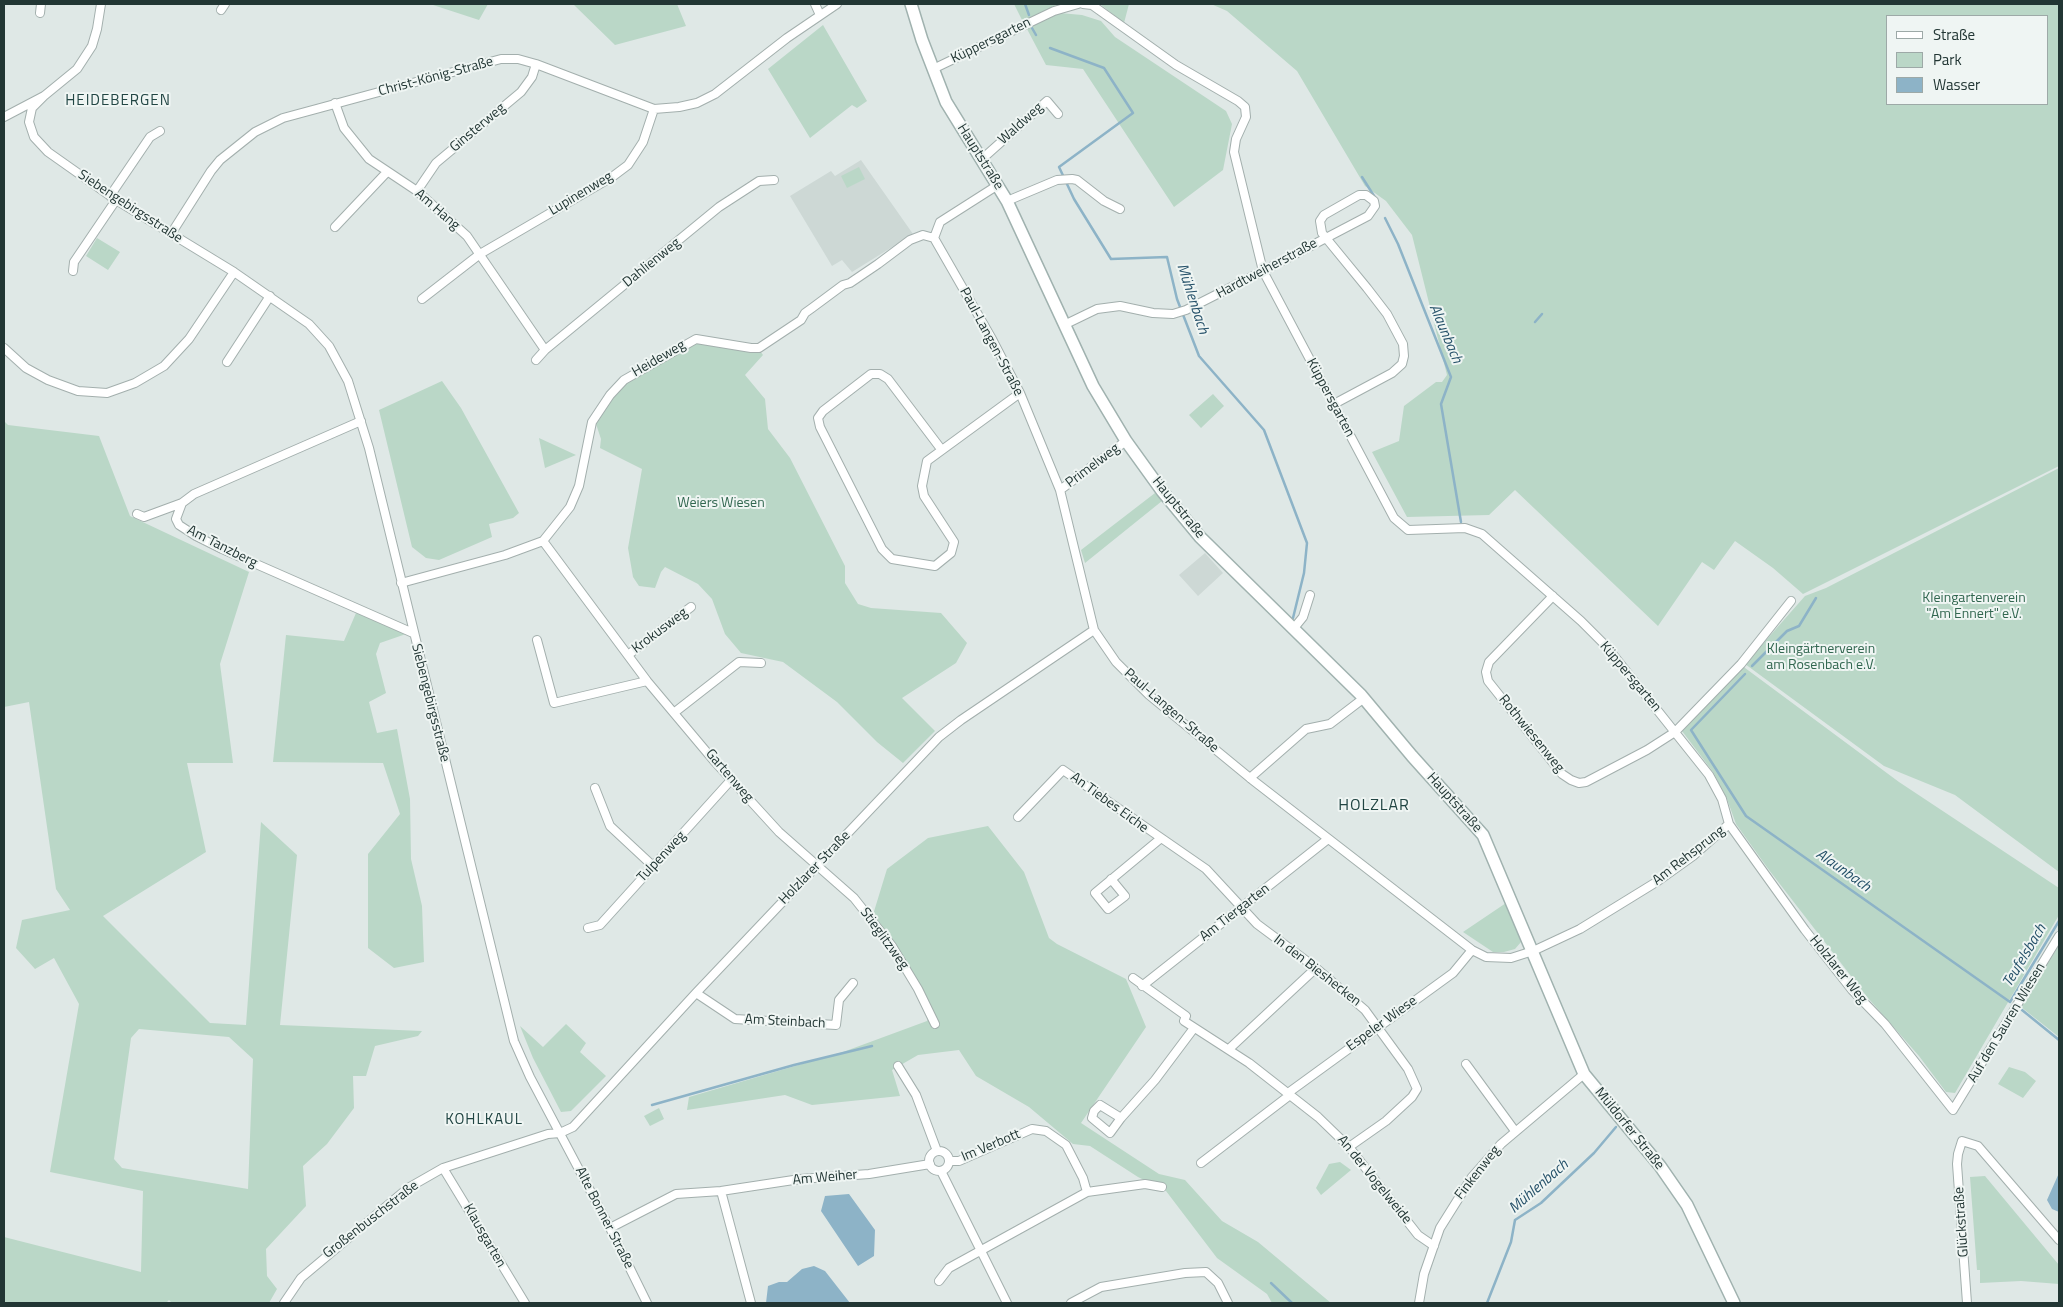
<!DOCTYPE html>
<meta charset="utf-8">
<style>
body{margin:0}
#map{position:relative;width:2063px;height:1307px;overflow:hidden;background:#dfe8e6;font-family:"Titillium Web",sans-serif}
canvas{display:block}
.frame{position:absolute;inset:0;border:5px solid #223634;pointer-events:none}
.legend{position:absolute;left:1886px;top:15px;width:162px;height:90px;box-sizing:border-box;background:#eff5f3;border:1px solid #9da9a7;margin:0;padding:6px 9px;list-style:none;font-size:15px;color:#223634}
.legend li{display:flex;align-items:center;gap:10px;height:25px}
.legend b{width:25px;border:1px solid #9da9a7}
</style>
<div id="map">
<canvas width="2063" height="1307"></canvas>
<div class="frame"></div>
<ul class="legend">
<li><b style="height:6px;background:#fff"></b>Straße</li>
<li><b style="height:14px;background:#bad7c7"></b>Park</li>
<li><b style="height:14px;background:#8db3c7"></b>Wasser</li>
</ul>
</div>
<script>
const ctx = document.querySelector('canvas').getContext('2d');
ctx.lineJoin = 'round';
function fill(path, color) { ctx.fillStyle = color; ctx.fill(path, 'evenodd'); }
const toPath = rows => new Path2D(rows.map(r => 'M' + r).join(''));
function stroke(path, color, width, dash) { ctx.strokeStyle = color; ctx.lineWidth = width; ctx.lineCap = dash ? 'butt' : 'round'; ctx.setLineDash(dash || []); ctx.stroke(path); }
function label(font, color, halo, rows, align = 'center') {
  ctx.font = font + ' "Titillium Web",sans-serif'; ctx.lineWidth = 4; ctx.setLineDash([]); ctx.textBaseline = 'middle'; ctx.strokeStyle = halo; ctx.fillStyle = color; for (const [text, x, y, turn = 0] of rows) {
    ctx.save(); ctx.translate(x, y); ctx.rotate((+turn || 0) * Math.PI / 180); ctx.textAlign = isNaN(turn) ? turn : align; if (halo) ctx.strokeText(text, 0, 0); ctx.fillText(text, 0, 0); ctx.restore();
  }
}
const built = toPath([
 [861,160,913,234,852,272,842,260,832,266,790,196,831,171,835,176],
 [1205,553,1223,573,1198,596,1179,575]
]);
const green = toPath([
 [430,4,488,4,479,20],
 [573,4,677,4,686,26,615,45],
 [1014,4,1058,4,1023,22],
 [1100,4,1129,4,1124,23],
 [1211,4,2059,4,2059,466,1803,594,1773,568,1735,541,1714,570,1702,562,1658,626,1515,490,1489,515,1407,517,1372,452,1399,441,1404,406,1436,382,1442,382,1447,375,1412,235,1386,201,1365,186,1297,71,1227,11],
 [1887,16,2047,16,2047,104,1887,104],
 [1060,13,1082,15,1101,21,1115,37,1226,111,1232,124,1223,170,1174,207,1083,69,1046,65,1027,29],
 [823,25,867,101,857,108,852,105,810,138,768,69],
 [859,167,865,179,847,188,841,176],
 [97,238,120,252,108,270,86,256],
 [692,342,760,351,763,355,745,375,765,399,768,429,790,458,845,566,845,583,858,604,871,608,941,613,967,643,956,663,902,698,935,731,903,763,877,742,837,702,783,662,741,653,725,634,712,599,698,584,665,567,661,572,655,588,639,586,633,577,628,548,642,469,600,448,601,439,596,424,600,414,620,385],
 [442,381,461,408,519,513,513,518,489,524,492,537,439,560,426,558,412,547,379,410],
 [1213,394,1224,406,1201,428,1189,415],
 [4,421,8,425,99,436,130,516,249,572,220,664,233,763,187,763,206,852,103,916,210,1023,246,1025,261,822,297,855,280,1025,422,1031,418,1036,375,1046,366,1076,353,1076,354,1108,327,1144,303,1166,306,1206,266,1249,267,1276,277,1289,269,1303,172,1303,169,1300,166,1303,4,1303,4,1237,141,1272,143,1191,50,1172,79,1004,54,958,35,969,16,948,22,920,70,910,56,889,29,702,4,707],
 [139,1029,229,1037,253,1059,248,1189,122,1168,114,1159,131,1038],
 [539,438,576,455,545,468],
 [2059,468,2059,872,1955,795,1884,766,1745,664,1805,596,1826,588],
 [1155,493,1162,501,1085,563,1081,550],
 [356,613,406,634,380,643,376,654,386,693,369,702,377,733,397,729,410,799,411,859,422,906,424,962,394,968,368,948,368,854,400,814,383,763,273,762,286,635,344,641],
 [1737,662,1899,782,2059,888,2059,915,1955,1093,1946,1092,1919,1056,1868,998,1769,870,1736,824,1727,799,1713,772,1682,731],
 [988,826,1024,872,1049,938,1057,944,1126,979,1146,1027,1081,1123,1159,1174,1185,1180,1222,1221,1258,1242,1331,1303,1272,1303,1267,1294,1217,1258,1166,1191,1138,1177,1090,1146,1073,1144,1029,1107,976,1076,959,1050,918,1055,892,1070,900,1096,812,1105,785,1095,687,1110,689,1097,843,1052,927,1021,929,1017,913,978,872,918,887,869,928,838],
 [1506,903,1521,942,1515,949,1504,952,1493,952,1463,932],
 [2059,945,2059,1037,2021,1007],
 [566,1024,586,1043,580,1052,606,1076,571,1111,561,1112,533,1058,520,1026,543,1047],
 [2009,1067,2025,1072,2036,1081,2023,1098,1998,1084],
 [659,1108,664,1119,650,1126,644,1116],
 [1340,1162,1351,1170,1321,1195,1316,1188,1329,1164],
 [1985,1176,2059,1265,2059,1284,2021,1281,1980,1283,1980,1270,1977,1270,1970,1177]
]);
const water = toPath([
 [2059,1173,2059,1212,2052,1209,2047,1200],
 [849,1194,875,1230,874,1256,858,1266,821,1211,825,1196],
 [814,1266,825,1271,850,1303,890,1303,766,1303,768,1286,779,1282,787,1282,802,1269]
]);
const stream = toPath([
 [1025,4,1029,15],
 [1032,28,1036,35],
 [1050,48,1104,68,1133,113,1059,167,1074,199,1111,259,1167,257,1177,299,1199,356,1264,430,1307,543,1304,573,1293,618],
 [1362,177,1376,199],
 [1385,218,1398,244,1451,377,1441,404,1461,522],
 [1535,322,1542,314],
 [1752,666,1787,631,1799,626,1816,598],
 [1745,674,1691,730,1746,816,2010,1002,2059,921],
 [2022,1010,2059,1040],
 [652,1105,794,1065,872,1046],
 [1271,1283,1292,1303],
 [1487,1303,1511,1242,1515,1220,1541,1203,1594,1153,1616,1127]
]);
const minor = toPath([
 [815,4,820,15],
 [1083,4,1092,5,1176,65,1238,101,1245,107,1246,117,1236,139,1234,152,1263,271,1394,518,1408,530,1465,528,1482,534,1581,621,1607,647,1709,775,1722,799,1729,824,1805,930,1852,990,1885,1024,1953,1110,2059,936],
 [221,10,225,4],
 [40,13,41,4],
 [933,69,1054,11,1078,4],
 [44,96,32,108,29,122,34,137,48,152,116,200,234,272,309,324,329,346,348,381,369,448,514,1041,530,1077,610,1228,647,1303],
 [335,103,344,128,369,159,417,191,467,236,545,350],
 [4,117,44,96,77,69,92,46,97,29,101,4],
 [982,159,1047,101,1058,114],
 [417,191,436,163,521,92,532,77,536,64],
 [110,196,150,137,160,131],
 [1007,201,1057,180,1072,179,1077,180,1104,201,1120,209],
 [335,227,387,172],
 [171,234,211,171,220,160,255,132,283,118,501,59,518,59,536,64,654,109,679,107,697,103,715,94,787,38,837,4],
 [934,238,992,339,1020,393,1060,490,1094,630,1116,662,1149,695,1250,778,1472,950,1486,957,1511,958,1533,951,1580,929,1658,881,1693,856,1729,824],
 [934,238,940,222,998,185],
 [73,271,74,262,116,200],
 [422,299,480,254,612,177,628,165,643,142,654,109],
 [1066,324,1097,309,1120,306,1153,313,1173,314,1186,310,1263,271,1368,216,1375,206,1374,201,1366,195,1359,195,1324,215,1320,221,1322,233,1326,238,1367,288,1387,314,1403,344,1404,356,1402,364,1392,373,1334,404],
 [4,348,26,368,48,380,78,391,107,393,135,383,164,366,189,339,234,272],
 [536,360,545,350,719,207,759,181,774,180],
 [227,362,270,296],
 [361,421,194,494,182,503,176,519,179,525,196,536,222,549,413,633],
 [941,449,888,379,880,374,871,374,823,411,818,418,820,427,882,549,892,559,935,566,951,553,954,542,924,496,922,486,927,461,1020,393],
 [1060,490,1126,441],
 [137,514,144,517,182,503],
 [543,541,647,681,715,762,779,832,854,898,892,946,918,989,935,1024],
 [401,583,505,555,543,541,570,507,579,486,592,422,610,395,624,380,696,339,751,348,759,348,801,320,805,313,812,308,843,285,850,283,878,264,910,240,923,235,934,238],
 [1553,596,1489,662,1486,672,1488,681,1562,774,1571,780,1579,783,1586,782,1647,750,1675,732,1741,664,1791,601],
 [1294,628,1303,617,1310,595],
 [537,640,554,703,647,681],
 [628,655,691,607],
 [675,712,739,662,761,663],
 [1250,778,1306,729,1330,724,1364,698],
 [595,788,610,826,654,867],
 [1018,817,1063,770,1206,869,1257,924,1316,968,1365,1010,1408,1069,1417,1089,1412,1097,1386,1121,1349,1147],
 [1111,879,1125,896,1108,909,1095,893,1160,839],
 [588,928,600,925,731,780],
 [1133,978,1186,1016,1184,1021,1249,1063,1318,1117,1349,1147,1418,1235,1434,1246],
 [1142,986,1328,839],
 [696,993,735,1019,836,1025,839,1000,853,983],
 [1229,1049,1316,968],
 [1466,1064,1515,1131],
 [898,1066,916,1095,937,1151],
 [1288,1093,1453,973,1472,950],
 [1100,1105,1121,1118,1110,1133,1092,1118,1094,1111,1100,1105],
 [1121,1118,1155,1080,1194,1028],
 '929 1161a10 10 0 1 1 20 0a10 10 0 1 1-20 0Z',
 [949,1161,959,1161,1032,1129,1046,1131,1066,1145,1083,1178,1087,1192],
 [1201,1163,1290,1095],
 [443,1168,525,1303],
 [941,1171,1007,1303],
 [721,1191,751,1303],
 [610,1228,676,1194,721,1191,800,1179,869,1174,930,1164],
 [939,1281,949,1268,1087,1192,1145,1184,1162,1187],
 [284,1303,301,1278,408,1188,443,1168,548,1134,560,1133,573,1127,696,993,939,737,961,720,1094,630],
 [1071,1303,1101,1287,1185,1273,1206,1272,1218,1283,1228,1303],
 [1419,1303,1424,1274,1440,1228,1472,1177,1501,1144,1584,1074],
 [1967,1303,1957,1164,1958,1154,1962,1141,1978,1146,2059,1240]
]);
const secondary = toPath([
 [911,4,922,40,946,102,1007,201,1093,386,1126,441,1162,491,1200,537,1361,695,1412,756,1483,835,1584,1074,1660,1166,1687,1205,1734,1303]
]);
const streetNames = [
 ["Küppersgarten",991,41,-26],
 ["Christ-König-Straße",436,77,-15],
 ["Waldweg",1021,124,-42],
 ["Ginsterweg",478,128,-40],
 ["Hauptstraße",980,157,58],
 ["Lupinenweg",581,194,-31],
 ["Siebengebirgsstraße",130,207,33],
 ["Am Hang",437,210,41],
 ["Dahlienweg",652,263,-39],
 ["Hardtweiherstraße",1267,269,-28],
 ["Paul-Langen-Straße",991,342,62],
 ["Heideweg",659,359,-30],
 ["Küppersgarten",1330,398,62],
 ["Primelweg",1093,466,-37],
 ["Hauptstraße",1178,508,51],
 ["Am Tanzberg",222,547,27],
 ["Krokusweg",660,631,-37],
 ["Küppersgarten",1630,677,50],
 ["Siebengebirgsstraße",430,703,76],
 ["Paul-Langen-Straße",1171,711,41],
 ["Rothwiesenweg",1531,734,51],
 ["Gartenweg",729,776,49],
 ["An Tiebes Eiche",1109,803,36],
 ["Hauptstraße",1454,803,48],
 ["Am Rehsprung",1689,856,-38],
 ["Tulpenweg",662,857,-47],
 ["Holzlarer Straße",815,868,-46],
 ["Am Tiergarten",1235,913,-38],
 ["Stieglitzweg",884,939,54],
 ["Holzlarer Weg",1838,970,51],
 ["In den Bieshecken",1317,971,38],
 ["Am Steinbach",785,1022,3],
 ["Auf den Sauren Wiesen",2007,1023,-59],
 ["Espeler Wiese",1382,1024,-36],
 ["Müldorfer Straße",1629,1129,51],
 ["Im Verbott",991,1146,-23],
 ["Finkenweg",1478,1173,-52],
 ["Am Weiher",825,1178,-5],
 ["An der Vogelweide",1374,1180,51],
 ["Alte Bonner Straße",604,1218,63],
 ["Großenbuschstraße",371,1220,-38],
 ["Glückstraße",1962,1222,-94],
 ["Klausgarten",484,1236,60]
];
const parkNames = [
 ["Weiers Wiesen",721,504],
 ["Kleingartenverein",1974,599],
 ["\"Am Ennert\" e.V.",1974,615],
 ["Kleingärtnerverein",1821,650],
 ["am Rosenbach e.V.",1821,666]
];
const neighbourhoodNames = [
 ["HEIDEBERGEN",118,101],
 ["KOHLKAUL",484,1120]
];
const waterNames = [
 ["Mühlenbach",1192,299,72],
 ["Alaunbach",1445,334,67],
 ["Alaunbach",1843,871,35],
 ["Teufelsbach",2025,956,-59],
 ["Mühlenbach",1539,1187,-41]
];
const quarterNames = [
 ["HOLZLAR",1374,806]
];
fill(built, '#cdd8d5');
fill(green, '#bad7c7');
fill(water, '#8db3c7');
stroke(stream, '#8db3c7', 2.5);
stroke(minor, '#a3afad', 10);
stroke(secondary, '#a0b2af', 14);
stroke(minor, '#fff', 8);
stroke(secondary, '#fff', 11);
label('14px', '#223634', '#eff5f3', streetNames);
label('14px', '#326750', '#eff5f3', parkNames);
ctx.letterSpacing = '1px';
label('15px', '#214543', '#eff5f3', neighbourhoodNames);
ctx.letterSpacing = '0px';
label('italic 15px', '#255169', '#eff5f3', waterNames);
ctx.letterSpacing = '1px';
label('16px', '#214543', '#eff5f3', quarterNames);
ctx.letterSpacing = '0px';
</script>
